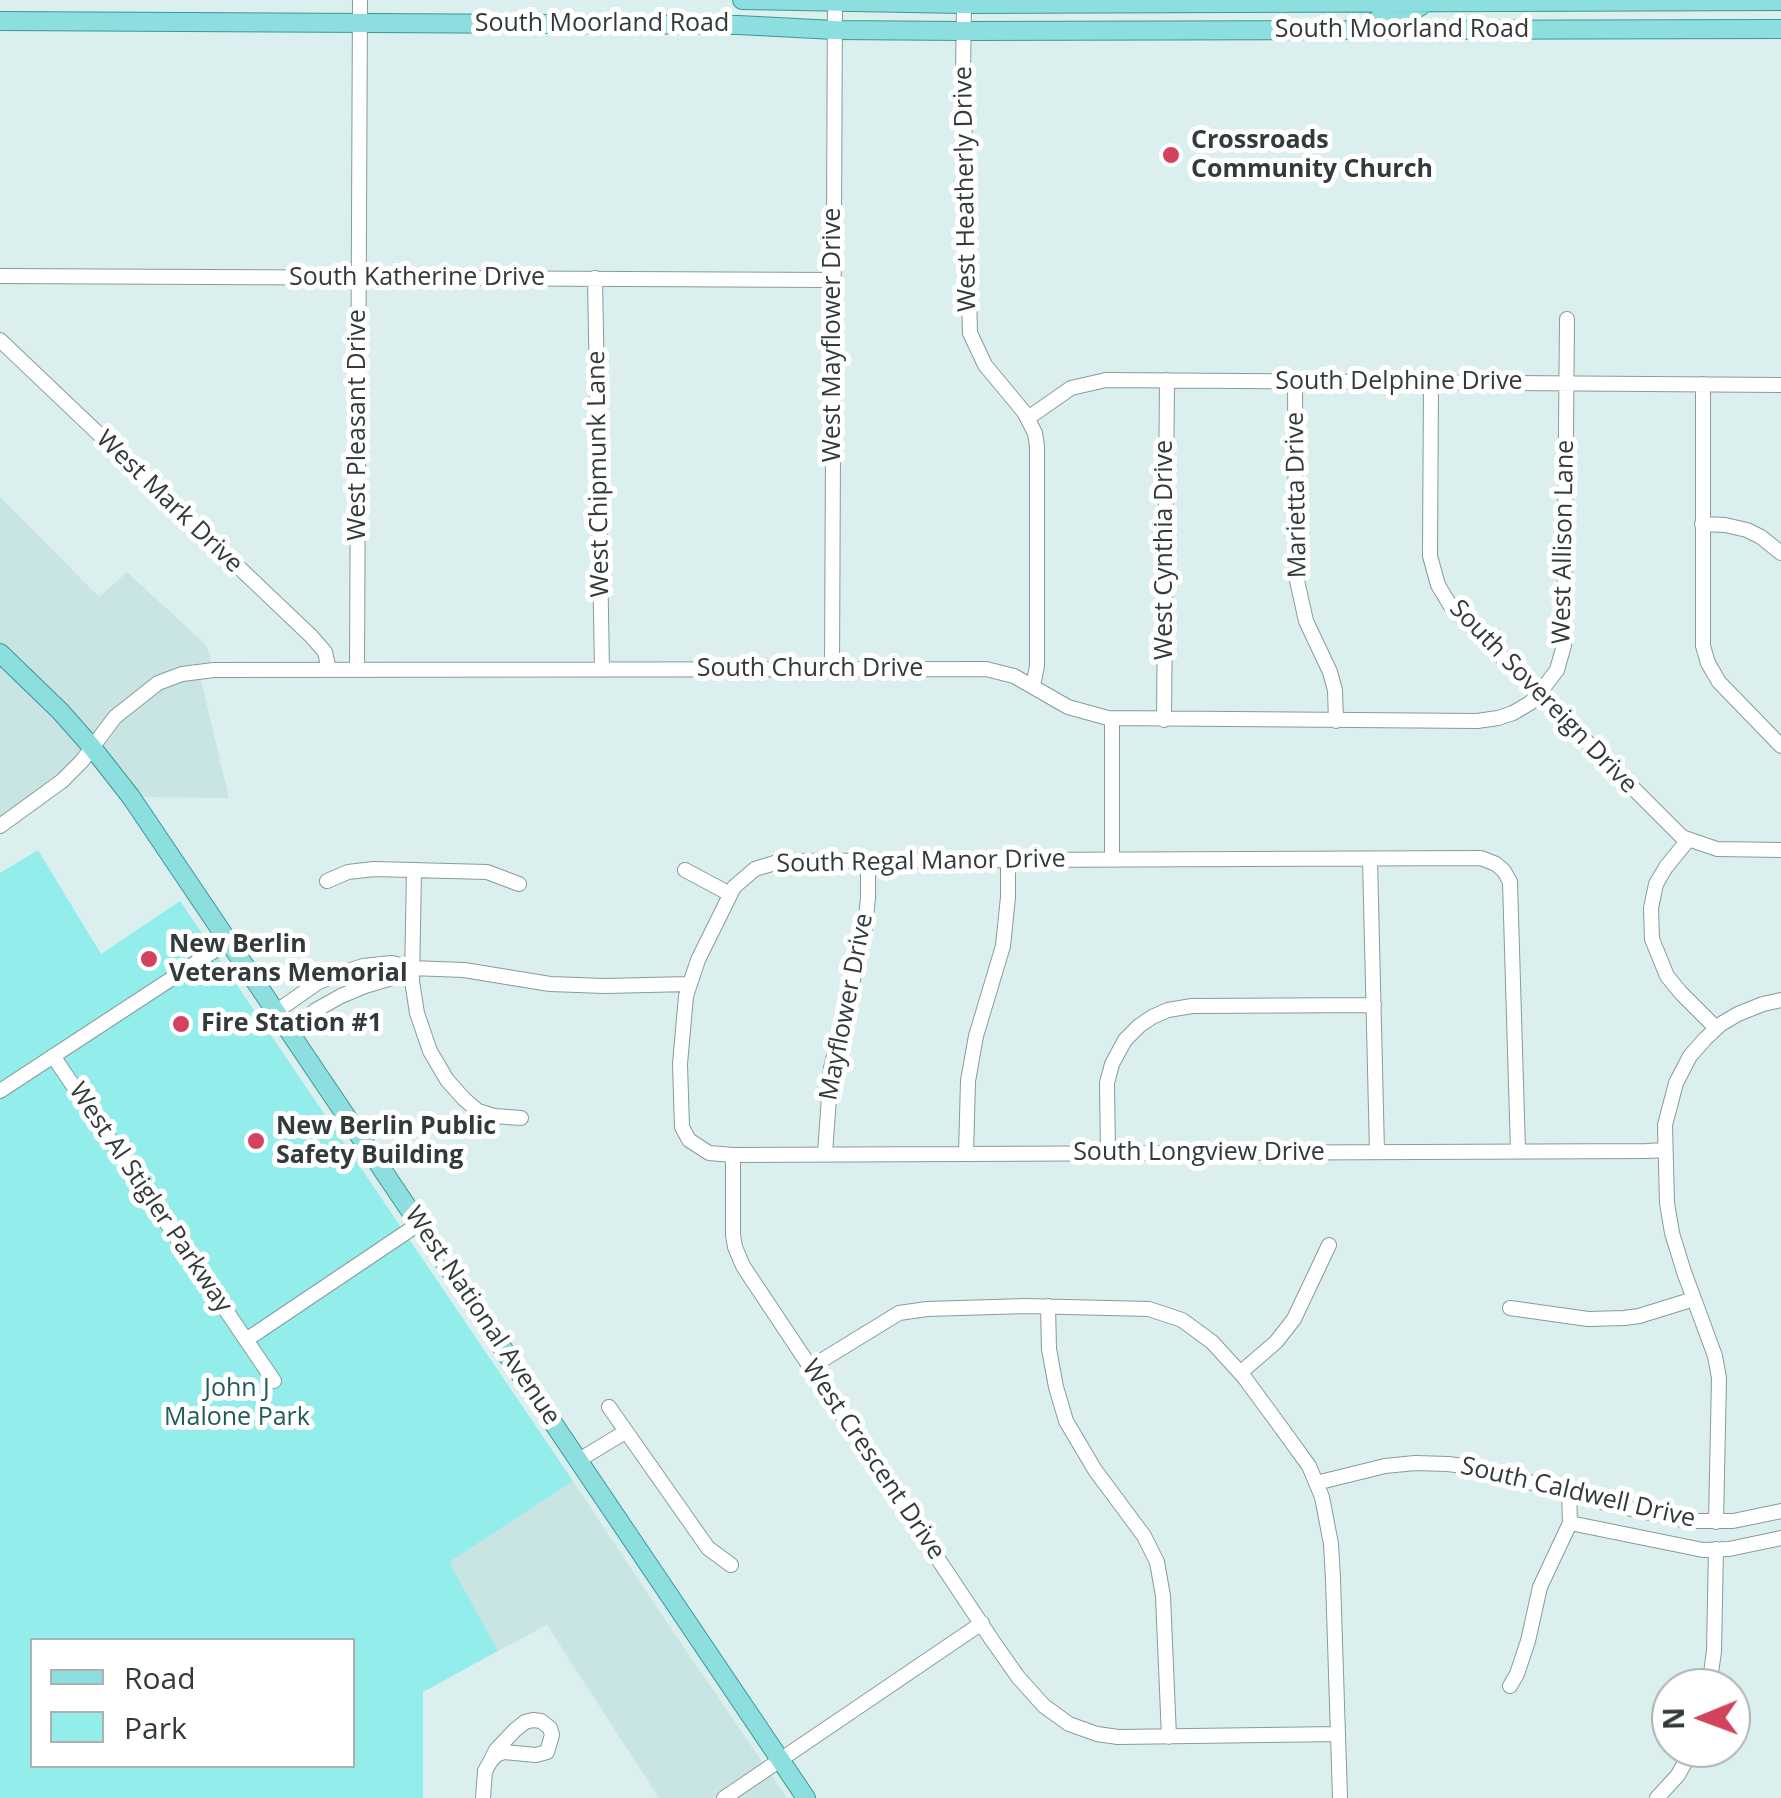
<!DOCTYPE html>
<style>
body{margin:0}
#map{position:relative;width:1781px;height:1798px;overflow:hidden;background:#dbefee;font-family:"Open Sans",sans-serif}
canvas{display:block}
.legend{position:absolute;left:30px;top:1638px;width:325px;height:130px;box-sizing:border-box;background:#fff;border:2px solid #adb0b0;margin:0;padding:12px 18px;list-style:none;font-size:30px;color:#333a3a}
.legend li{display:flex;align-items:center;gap:20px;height:50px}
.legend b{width:50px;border:2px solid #adb0b0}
.north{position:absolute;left:1651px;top:1668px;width:100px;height:100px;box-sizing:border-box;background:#fff;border:2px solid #adb0b0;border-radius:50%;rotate:269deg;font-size:28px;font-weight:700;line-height:40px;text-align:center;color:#333a3a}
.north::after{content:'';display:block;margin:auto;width:35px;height:45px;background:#d3435e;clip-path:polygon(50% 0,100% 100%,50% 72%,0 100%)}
</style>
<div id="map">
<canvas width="1781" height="1798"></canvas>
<ul class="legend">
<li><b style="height:12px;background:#8cdfde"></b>Road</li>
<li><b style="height:28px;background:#92edeb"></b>Park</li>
</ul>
<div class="north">N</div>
</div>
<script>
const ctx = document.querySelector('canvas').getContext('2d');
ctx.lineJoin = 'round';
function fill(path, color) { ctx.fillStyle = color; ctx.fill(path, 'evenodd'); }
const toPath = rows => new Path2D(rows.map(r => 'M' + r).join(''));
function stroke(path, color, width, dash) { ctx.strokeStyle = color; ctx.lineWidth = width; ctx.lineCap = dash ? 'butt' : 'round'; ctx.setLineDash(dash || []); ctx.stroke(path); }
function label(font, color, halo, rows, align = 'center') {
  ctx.font = font + ' "Open Sans",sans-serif'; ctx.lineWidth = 10; ctx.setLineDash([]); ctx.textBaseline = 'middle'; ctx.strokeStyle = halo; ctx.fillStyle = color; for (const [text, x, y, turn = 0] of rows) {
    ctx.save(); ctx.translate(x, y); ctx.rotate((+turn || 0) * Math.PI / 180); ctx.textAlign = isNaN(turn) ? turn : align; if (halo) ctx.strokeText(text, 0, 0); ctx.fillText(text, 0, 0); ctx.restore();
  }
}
const built = toPath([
 [0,497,99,597,127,572,206,645,214,670,199,672,229,798,131,797,91,746,0,826],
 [573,1481,670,1627,787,1798,659,1798,547,1625,498,1651,448,1562]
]);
const green = toPath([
 [38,850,101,954,180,901,573,1481,449,1562,498,1651,423,1692,423,1798,0,1798,0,873],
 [32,1640,352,1640,352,1766,32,1766]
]);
const minor = toPath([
 [964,4,963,74,970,333,985,365,1024,412,1035,433,1037,446,1037,666,1033,686],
 [0,276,833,280],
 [595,278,602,669],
 [0,340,311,636,325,652,329,670],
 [1295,381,1296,576,1306,621,1330,672,1335,690,1336,721],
 [1431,382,1430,556,1438,585,1450,605,1682,837,1717,849,1781,850],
 [1703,384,1703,646,1708,663,1719,682,1781,746],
 [1028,418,1071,388,1106,380,1781,385],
 [1702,524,1725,525,1747,530,1761,537,1781,553],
 [357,669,360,0],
 [832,669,835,0],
 [1112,719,1112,860],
 [1164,720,1167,380],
 [0,826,62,781,82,761,115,717,158,683,182,674,214,670,986,669,1014,676,1068,707,1108,718,1477,721,1498,718,1513,713,1530,703,1538,695,1557,670,1564,645,1567,319],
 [1688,840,1666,867,1656,884,1651,908,1652,939,1667,976,1681,993,1716,1028],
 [1370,859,1377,1152],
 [414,870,412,981,417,1013,430,1051,447,1080,464,1099,478,1111,494,1116,521,1118],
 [685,870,730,894],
 [327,881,348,872,374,869,487,872,519,884],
 [277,1011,317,983,335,975,363,966,392,963,411,968,464,970,550,984,605,986,690,984],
 [290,1031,316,1010,341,996,365,986,392,978,411,968],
 [53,1056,274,1381],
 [0,1091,229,941],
 [1518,1151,1510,882,1504,871,1496,864,1481,858,781,861,755,869,734,887,698,960,686,996,680,1064,682,1127,689,1140,709,1153,733,1155,1647,1151,1665,1150],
 [1108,1153,1107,1083,1112,1064,1125,1040,1139,1026,1152,1017,1168,1010,1192,1006,1374,1005],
 [825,1154,831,1068,864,935,868,898,868,861],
 [966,1154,968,1081,976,1036,1003,946,1008,897,1008,860],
 [733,1155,733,1235,735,1247,743,1266,992,1640,1018,1677,1044,1706,1069,1724,1097,1734,1118,1737,1338,1734],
 [1048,1306,1049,1349,1056,1387,1066,1421,1095,1470,1144,1536,1157,1562,1163,1596,1169,1737],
 [1510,1308,1588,1319,1624,1318,1639,1316,1694,1299],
 [246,1340,420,1223],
 [811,1367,899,1313,927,1309,1026,1306,1149,1309,1182,1320,1212,1342,1244,1377,1280,1426,1309,1466,1322,1497,1331,1544,1333,1579,1340,1798],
 [1240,1373,1276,1342,1294,1319,1329,1245],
 [609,1407,708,1548,731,1565],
 [579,1460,625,1432],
 [1316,1483,1385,1466,1415,1463,1448,1464,1478,1468,1613,1505,1687,1521,1733,1521,1781,1511],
 [1716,1522,1719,1378,1715,1356,1684,1272,1672,1233,1667,1203,1665,1125,1676,1083,1690,1056,1705,1039,1721,1024,1738,1014,1763,1004,1781,1000],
 [1570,1523,1703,1550,1729,1549,1781,1538],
 [1510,1686,1517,1674,1528,1641,1540,1587,1570,1523,1569,1492],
 [1709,1688,1714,1651,1716,1549],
 [483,1798,485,1771,490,1762,496,1750,515,1730,525,1722,533,1720,541,1721,550,1728,552,1735,547,1752,536,1755,504,1752,496,1755,490,1762],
 [724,1798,982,1623],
 [1657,1798,1678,1775,1693,1748]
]);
const major = toPath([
 [742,0,964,4,1781,1],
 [0,21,738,25,835,30,963,31,1781,29],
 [1374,30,1377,20,1381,17,1406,15,1421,6],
 [0,653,60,711,91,746,131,797,806,1798]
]);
const markers = [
 [1171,155,10,"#d3435e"],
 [149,959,10,"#d3435e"],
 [181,1024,10,"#d3435e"],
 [256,1141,10,"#d3435e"]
];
const streetNames = [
 ["South Moorland Road",602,24],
 ["South Moorland Road",1402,30],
 ["West Heatherly Drive",966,189,-91],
 ["South Katherine Drive",417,278],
 ["West Mayflower Drive",833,335,-90],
 ["South Delphine Drive",1399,382],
 ["West Pleasant Drive",358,425,-90],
 ["West Chipmunk Lane",599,474,-91],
 ["Marietta Drive",1297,495,-91],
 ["West Mark Drive",169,502,44],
 ["West Allison Lane",1564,542,-89],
 ["West Cynthia Drive",1165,550,-90],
 ["South Church Drive",810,669],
 ["South Sovereign Drive",1543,697,46],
 ["South Regal Manor Drive",921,862,-1],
 ["Mayflower Drive",847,1007,-79],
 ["South Longview Drive",1199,1153],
 ["West Al Stigler Parkway",150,1198,56],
 ["West National Avenue",482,1316,56],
 ["West Crescent Drive",873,1460,56],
 ["South Caldwell Drive",1578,1493,13]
];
const poiNames = [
 ["Crossroads",1191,141],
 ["Community Church",1191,170],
 ["New Berlin",169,945],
 ["Veterans Memorial",169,974],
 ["Fire Station #1",201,1024],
 ["New Berlin Public",276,1127],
 ["Safety Building",276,1156]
];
const parkNames = [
 ["John J",237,1389],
 ["Malone Park",237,1418]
];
fill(built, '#c8e5e4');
fill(green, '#92edeb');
stroke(minor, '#899b9a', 16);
stroke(major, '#3b9896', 20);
stroke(minor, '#fff', 14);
stroke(major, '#8cdfde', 18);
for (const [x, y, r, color] of markers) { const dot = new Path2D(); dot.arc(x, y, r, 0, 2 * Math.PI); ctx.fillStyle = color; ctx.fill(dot); stroke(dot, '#fff', 4); }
label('25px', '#333a3a', '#fff', streetNames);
label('bold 25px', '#333a3a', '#fff', poiNames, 'left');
label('25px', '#205d5c', '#fff', parkNames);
</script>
